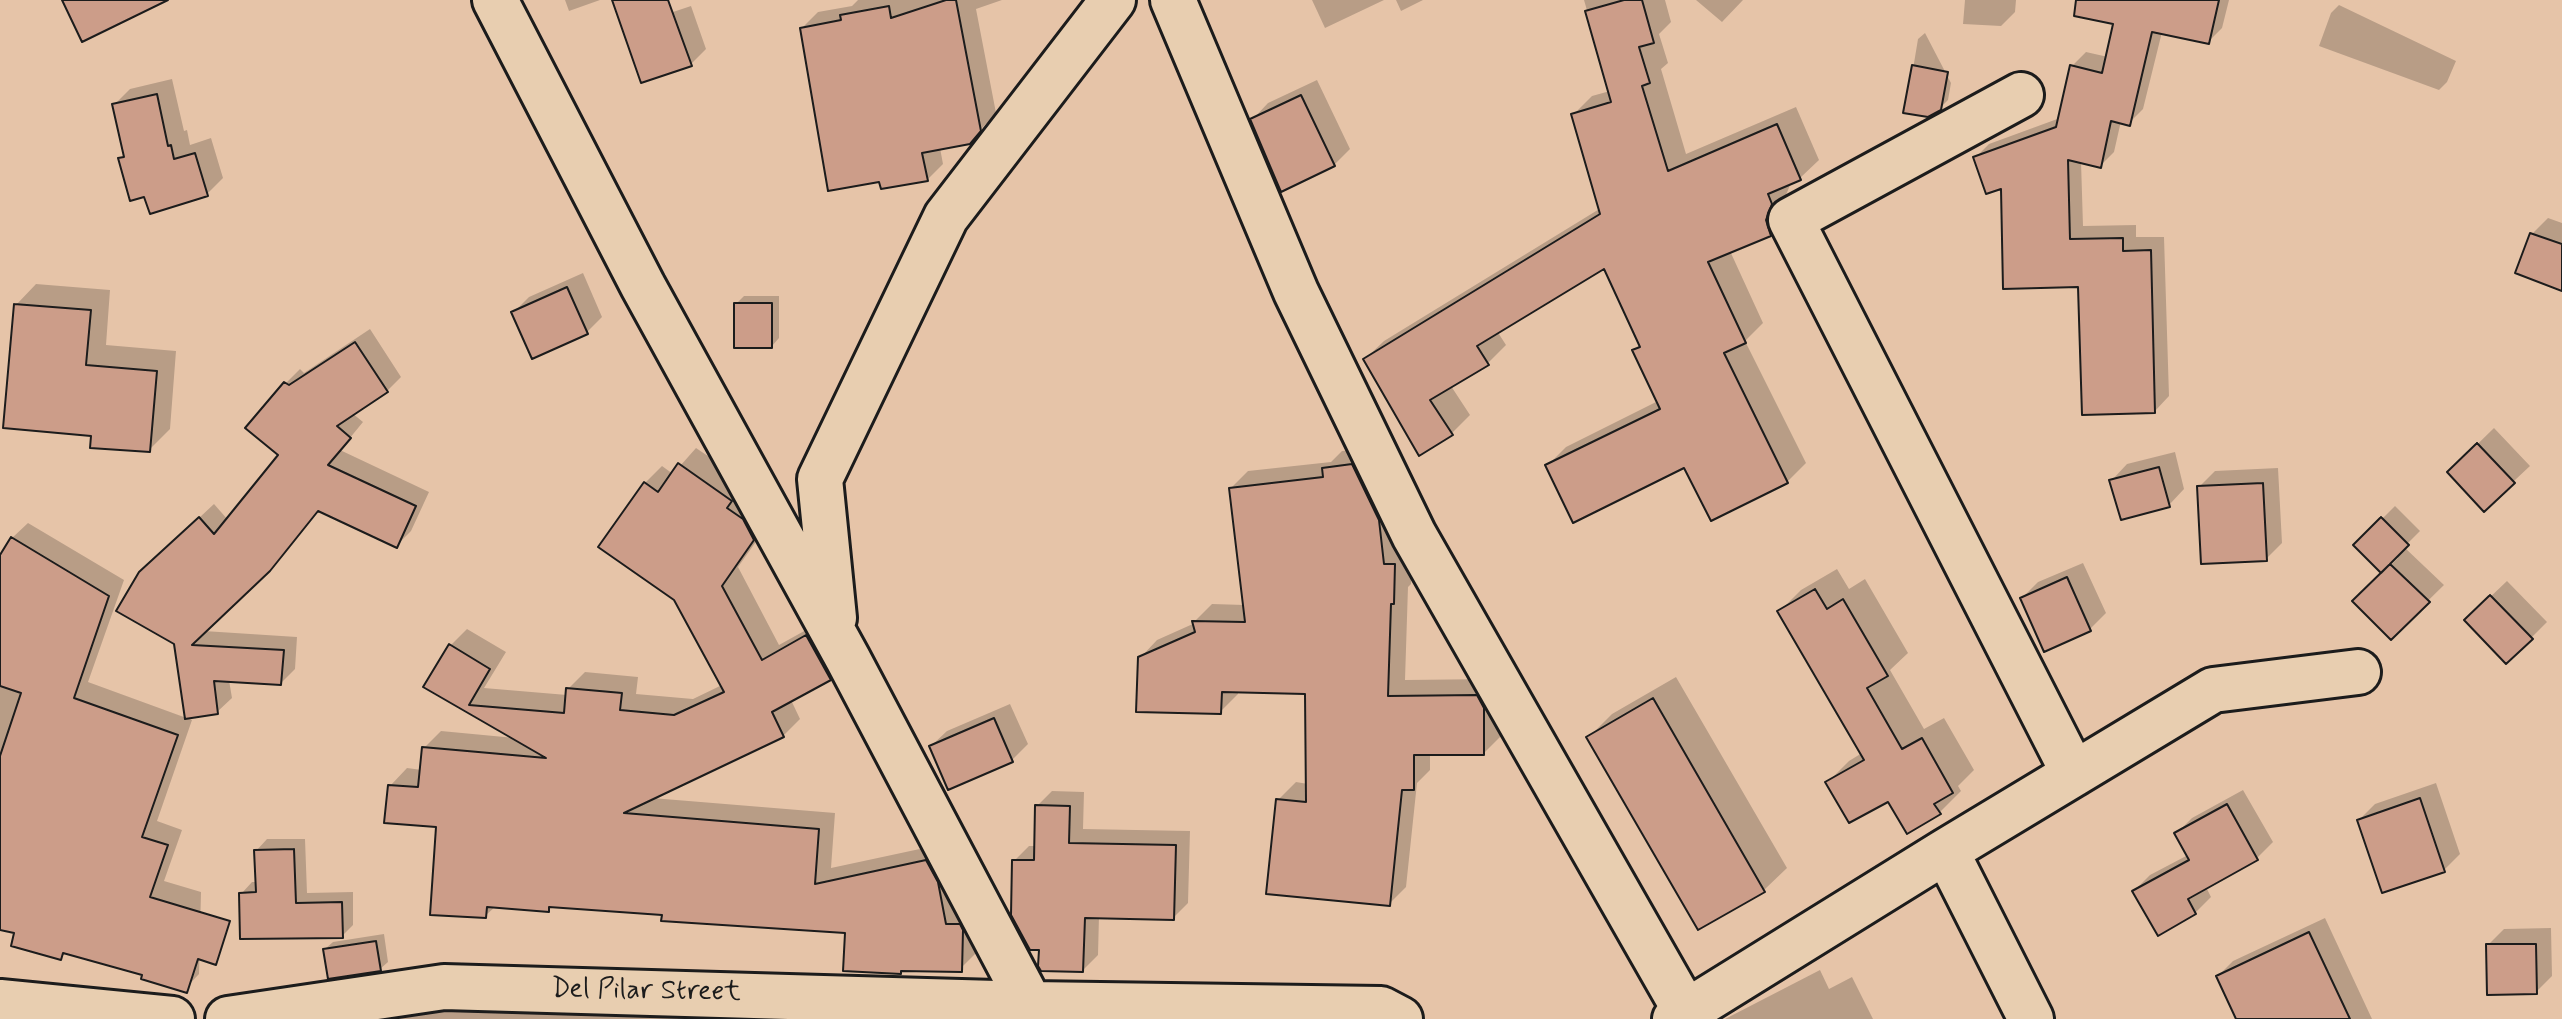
<!DOCTYPE html>
<style>
body{margin:0}
canvas{display:block;background:#e6c4a8}
</style>
<canvas width="2562" height="1019"></canvas>
<script>
const ctx = document.querySelector('canvas').getContext('2d');
ctx.lineJoin = 'round';
function fill(path, color) { ctx.fillStyle = color; ctx.fill(path, 'evenodd'); }
const toPath = rows => new Path2D(rows.map(r => 'M' + r).join(''));
function stroke(path, color, width, dash) { ctx.strokeStyle = color; ctx.lineWidth = width; ctx.lineCap = dash ? 'butt' : 'round'; ctx.setLineDash(dash || []); ctx.stroke(path); }
function label(font, color, halo, rows, align = 'center') {
  ctx.font = font + ' Mynerve,sans-serif'; ctx.lineWidth = 6; ctx.setLineDash([]); ctx.textBaseline = 'middle'; ctx.strokeStyle = halo; ctx.fillStyle = color; for (const [text, x, y, turn = 0] of rows) {
    ctx.save(); ctx.translate(x, y); ctx.rotate((+turn || 0) * Math.PI / 180); ctx.textAlign = isNaN(turn) ? turn : align; if (halo) ctx.strokeText(text, 0, 0); ctx.fillText(text, 0, 0); ctx.restore();
  }
}
const shadow = toPath([
 [565,0,600,0,569,11],
 [858,0,1002,0,976,9,996,113,969,142,940,148,943,164,927,180,802,28,818,12,852,6],
 [1312,0,1384,0,1325,28],
 [1396,0,1423,0,1401,11],
 [1584,0,1665,0,1671,22,1659,34,1668,63,1661,69,1686,154,1796,107,1819,160,1800,178,1790,185,1784,200,1789,215,1770,234,1730,251,1763,323,1745,341,1806,463,1787,482,1685,465,1547,466,1566,447,1658,401,1634,351,1641,344,1605,266,1497,331,1506,345,1487,364,1451,386,1470,415,1451,434,1365,359,1384,341,1601,208,1573,115,1592,96,1610,91],
 [1696,0,1743,0,1722,22],
 [1965,0,2016,0,2015,12,2001,26,1963,24],
 [2120,0,2229,0,2222,28,2208,42,2162,32,2143,109,2129,123,2121,121,2114,152,2100,166,2081,161,2083,226,2136,225,2136,237,2164,237,2169,396,2155,411,2080,285,2003,186,1975,158,1989,144,2060,118,2072,66,2086,52,2108,57],
 [2339,5,2456,61,2447,82,2439,90,2319,46,2331,13],
 [691,6,706,49,691,64,643,22],
 [1925,33,1951,83,1948,100,1940,108,1906,111,1918,39],
 [172,79,184,131,187,130,190,145,211,138,223,178,207,194,151,211,145,195,121,159,125,154,114,105,130,89],
 [1317,80,1350,149,1334,165,1253,119,1268,103],
 [2548,218,2562,223,2562,288,2532,234],
 [583,273,602,317,586,333,513,313,529,297],
 [36,284,110,290,106,345,176,351,170,429,149,450,93,434,16,305],
 [744,296,779,296,779,338,772,346,736,304],
 [370,329,401,377,387,391,352,413,363,422,340,450,429,492,411,531,397,545,320,510,284,555,204,631,297,637,295,669,281,683,229,680,232,698,217,712,176,642,156,558,214,504,228,520,280,454,286,383,300,369,304,373],
 [2494,428,2530,466,2484,509,2449,472],
 [696,448,748,483,770,522,738,567,779,645,824,620,847,662,830,679,791,700,800,719,783,736,652,798,835,813,831,868,943,844,978,951,961,968,847,931,664,913,553,905,548,910,496,906,485,916,438,825,390,786,407,768,422,770,424,748,441,731,515,738,426,686,450,646,467,629,506,652,484,688,567,695,568,689,585,672,638,677,636,694,693,699,722,685,645,483,662,466,673,474],
 [1369,448,1412,547,1411,584,1408,587,1405,680,1494,679,1501,690,1501,736,1484,753,1430,753,1430,770,1417,783,1406,887,1389,904,1278,800,1296,782,1308,784,1307,692,1238,690,1238,694,1220,712,1140,658,1157,640,1195,623,1195,621,1212,604,1245,605,1231,488,1248,471,1331,462,1342,451],
 [2175,452,2184,489,2169,505,2112,480,2127,464],
 [2278,468,2282,543,2266,559,2199,487,2215,471],
 [2395,506,2420,531,2404,547,2444,585,2391,637,2355,601,2398,558,2396,555,2356,545],
 [28,523,124,580,88,682,192,720,157,821,182,830,164,881,201,892,199,974,184,990,145,974,67,951,61,958,17,932,0,928,0,559,12,538],
 [2083,563,2106,613,2090,629,2022,598,2038,582],
 [1837,569,1849,589,1865,579,1908,653,1890,670,1924,729,1944,718,1974,770,1958,786,1961,791,1940,812,1828,782,1849,761,1862,753,1780,611,1801,590],
 [2507,581,2547,622,2531,638,2466,620],
 [1676,677,1787,868,1764,890,1589,737,1612,714],
 [1010,704,1028,744,1012,760,949,787,931,746,947,731],
 [2436,783,2460,854,2444,870,2359,820,2375,804],
 [2243,790,2273,842,2257,858,2206,887,2211,897,2195,913,2158,933,2134,891,2150,875,2188,855,2176,834,2192,818],
 [1052,791,1084,792,1083,829,1190,831,1188,903,1173,918,1099,916,1098,955,1083,970,1041,948,1014,861,1029,846,1036,846,1037,806],
 [267,839,305,839,307,893,353,892,353,925,342,936,241,894,252,882,257,882,256,851],
 [2325,918,2372,1019,2256,1019,2218,976,2233,961],
 [2551,928,2552,976,2536,992,2488,945,2504,929],
 [384,934,388,962,380,969,325,949,333,942],
 [1820,970,1829,989,1852,977,1873,1019,1725,1019],
 [452,1000,762,1012,762,1019,346,1019]
]);
const building = toPath([
 [62,0,168,0,82,42,62,0],
 [612,0,668,0,692,66,641,83,612,0],
 [946,0,956,0,981,131,970,144,922,153,928,181,881,189,879,182,828,191,800,28,841,20,840,15,889,6,891,18,946,0],
 [1624,0,1642,0,1654,43,1639,47,1650,83,1642,86,1668,171,1777,124,1801,180,1768,194,1772,204,1766,220,1771,236,1708,262,1746,343,1724,353,1788,483,1711,521,1684,468,1573,523,1545,465,1660,409,1632,350,1640,347,1604,269,1477,346,1489,365,1430,400,1453,435,1419,456,1363,359,1600,214,1571,114,1611,102,1585,11,1624,0],
 [2076,0,2219,0,2209,44,2152,32,2130,126,2111,121,2101,168,2068,160,2070,239,2123,238,2123,251,2151,250,2155,413,2082,415,2078,287,2003,289,2001,189,1986,194,1973,157,2056,127,2070,65,2102,73,2113,24,2074,16,2076,0],
 [1912,65,1948,72,1941,110,1928,117,1903,113,1912,65],
 [157,94,168,146,171,145,174,159,195,153,208,196,150,214,144,197,130,201,118,158,124,157,112,104,157,94],
 [1301,95,1335,166,1281,192,1250,119,1301,95],
 [2530,233,2562,244,2562,291,2515,273,2530,233],
 [567,287,588,334,532,359,511,312,567,287],
 [734,303,772,303,772,348,734,348,734,303],
 [14,304,91,310,86,365,157,371,150,452,90,448,91,436,3,428,14,304],
 [355,342,388,392,337,426,351,438,328,465,416,506,397,548,318,511,270,571,192,645,284,650,281,685,214,681,218,714,185,719,174,644,116,611,139,572,199,517,214,534,278,455,245,428,284,382,289,385,355,342],
 [2477,443,2515,483,2484,512,2447,472,2477,443],
 [678,463,732,501,727,508,743,519,754,540,722,586,762,660,806,635,831,680,772,712,784,737,624,813,819,829,815,884,926,860,938,882,946,924,960,924,963,930,962,972,901,971,901,974,843,971,845,933,661,921,662,915,549,907,549,912,487,907,486,918,430,915,436,827,384,823,388,785,418,787,422,747,546,758,423,687,449,644,490,669,469,705,564,713,566,688,622,693,620,710,674,715,724,692,674,600,598,547,644,482,658,492,678,463],
 [1352,464,1379,520,1384,564,1395,564,1394,604,1391,604,1388,696,1477,695,1484,708,1484,755,1414,755,1414,790,1402,790,1390,906,1266,894,1276,799,1306,802,1305,694,1222,692,1221,714,1136,712,1138,657,1195,632,1192,621,1245,622,1229,488,1323,477,1322,468,1352,464],
 [2159,467,2170,507,2121,520,2109,480,2159,467],
 [2263,483,2267,561,2201,564,2197,486,2263,483],
 [2381,517,2409,545,2381,573,2353,545,2381,517],
 [11,537,109,596,74,698,178,735,142,837,168,845,150,897,230,921,216,965,198,959,187,993,141,979,142,975,63,953,61,960,11,946,14,933,0,930,0,756,21,693,0,686,0,555,11,537],
 [2390,564,2430,602,2391,640,2352,601,2390,564],
 [2067,577,2091,631,2044,652,2020,598,2067,577],
 [1815,589,1827,609,1843,599,1888,676,1867,688,1902,749,1922,738,1953,793,1934,804,1941,814,1907,834,1888,802,1849,823,1825,782,1864,760,1777,611,1815,589],
 [2490,595,2533,639,2506,664,2464,620,2490,595],
 [1653,698,1765,892,1698,930,1586,737,1653,698],
 [994,718,1013,762,948,790,929,746,994,718],
 [2420,798,2445,872,2382,893,2357,820,2420,798],
 [2227,804,2258,860,2188,899,2196,914,2158,936,2132,891,2189,860,2174,833,2227,804],
 [1035,805,1070,806,1069,843,1176,845,1174,920,1085,918,1083,972,1041,971,1038,966,1039,950,1030,950,1011,915,1012,860,1034,860,1035,805],
 [294,849,296,903,342,902,343,938,240,939,239,893,256,892,254,850,294,849],
 [2309,932,2350,1019,2236,1019,2216,976,2309,932],
 [376,941,381,971,328,979,323,949,376,941],
 [2486,944,2536,944,2537,994,2487,995,2486,944]
]);
const minor = toPath([
 [495,0,643,286,848,659,1030,1004],
 [1173,0,1296,292,1414,535,1686,1012],
 [2021,95,1791,220,2074,774],
 [834,618,820,479,946,217,1113,0],
 [1946,851,2031,1019],
 [0,1002,172,1019],
 [228,1019,444,987,1030,1004,1381,1009,1400,1019],
 [1675,1019,1946,851,2213,690,2358,672]
]);
const streetNames = [
 ["Del Pilar Street",646,992,1]
];
fill(shadow, '#0003');
fill(building, '#cc9d89');
stroke(building, '#1c1c1c', 2);
stroke(minor, '#1c1c1c', 50);
stroke(minor, '#e8ceb0', 44);
label('28px', '#1c1c1c', '#e8ceb0', streetNames);
</script>
